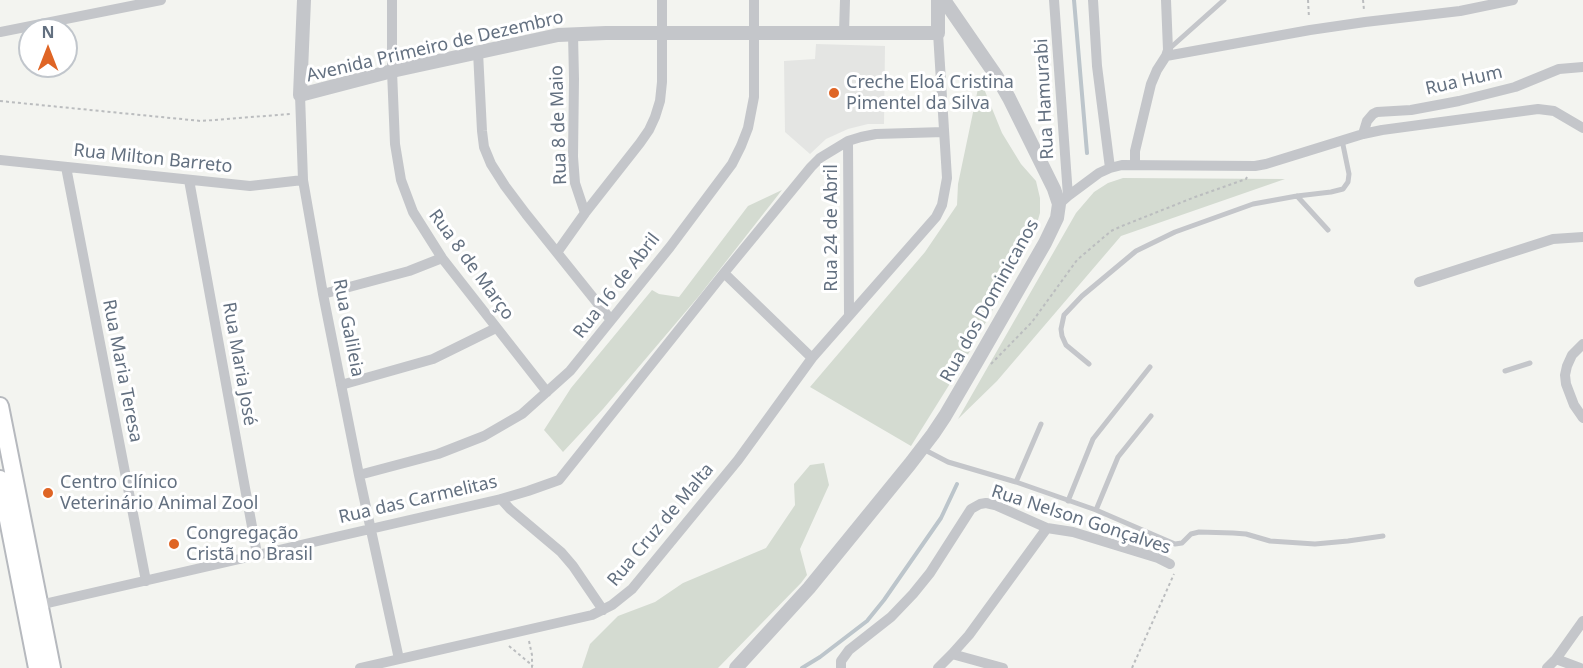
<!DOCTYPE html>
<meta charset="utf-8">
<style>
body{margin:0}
#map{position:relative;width:1583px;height:668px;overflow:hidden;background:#f3f4f0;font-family:"Noto Sans",sans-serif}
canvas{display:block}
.north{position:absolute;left:18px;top:18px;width:60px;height:60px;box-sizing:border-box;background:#fff;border:2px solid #c1c6cc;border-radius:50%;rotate:0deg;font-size:16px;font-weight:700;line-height:24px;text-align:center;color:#637080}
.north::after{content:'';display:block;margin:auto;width:21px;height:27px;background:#df6525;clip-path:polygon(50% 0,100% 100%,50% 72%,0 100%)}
</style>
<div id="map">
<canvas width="1583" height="668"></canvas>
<div class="north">N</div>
</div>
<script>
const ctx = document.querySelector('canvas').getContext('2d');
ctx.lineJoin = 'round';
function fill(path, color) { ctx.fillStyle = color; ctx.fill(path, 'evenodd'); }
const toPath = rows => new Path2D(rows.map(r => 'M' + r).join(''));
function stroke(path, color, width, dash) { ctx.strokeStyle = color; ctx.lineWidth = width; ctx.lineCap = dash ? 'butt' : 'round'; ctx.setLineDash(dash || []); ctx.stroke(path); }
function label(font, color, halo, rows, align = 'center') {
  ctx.font = font + ' "Noto Sans",sans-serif'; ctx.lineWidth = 6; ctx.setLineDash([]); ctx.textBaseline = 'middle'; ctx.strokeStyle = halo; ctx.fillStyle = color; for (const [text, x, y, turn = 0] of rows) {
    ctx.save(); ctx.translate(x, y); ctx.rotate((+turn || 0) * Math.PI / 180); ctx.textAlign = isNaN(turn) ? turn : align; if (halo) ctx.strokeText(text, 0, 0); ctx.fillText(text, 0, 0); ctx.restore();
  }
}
const built = toPath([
 [816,44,885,46,884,124,868,124,848,129,826,139,810,154,785,132,784,61,815,59]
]);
const green = toPath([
 [980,79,1002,133,1021,164,1036,181,1040,198,1040,213,1033,237,966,358,911,446,810,387,925,252,957,205,958,184],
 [1123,178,1285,179,1121,236,997,381,958,419,1076,213,1094,192,1108,183],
 [782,190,699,296,603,409,563,452,544,430,571,388,652,290,659,294,679,297,748,206],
 [824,463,829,485,800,549,807,575,801,583,718,668,582,668,590,644,618,616,655,602,683,583,766,548,795,505,794,484,810,465]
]);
const stream = toPath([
 [1074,0,1087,153],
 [802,668,820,657,867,621,884,600,941,518,957,484]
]);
const path = toPath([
 [1308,0,1309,18],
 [1363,0,1364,10],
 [0,101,201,121,290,114],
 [991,364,1032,322,1077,260,1111,231,1122,226,1195,197,1246,179,1247,177],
 [529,641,532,655,532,668],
 [509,646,533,666],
 [1132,668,1174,574]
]);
const service = toPath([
 [1169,49,1224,0],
 [1297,196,1328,230],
 [1089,364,1066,345,1062,336,1061,329,1064,315,1082,296,1136,251,1175,232,1253,204,1297,196,1331,192,1343,189,1348,182,1349,174,1342,140],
 [1505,371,1530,363],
 [923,449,948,462,1016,482,1096,510,1175,544,1182,543,1191,534,1199,532,1233,533,1246,534,1270,541,1315,544,1348,541,1383,536],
 [1016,482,1041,424],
 [1068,501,1093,439,1150,367],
 [1096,510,1118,457,1151,416]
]);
const minor = toPath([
 [392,0,392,71,395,144,401,180,413,212,442,258,547,392],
 [1054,0,1068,196],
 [1093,0,1097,66,1110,168],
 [0,32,161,0],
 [844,33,845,0],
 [573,34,574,79,573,157,575,183,585,213],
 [478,52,482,131,484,147,491,164,505,186,526,214,611,320],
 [1166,56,1310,30,1365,22,1460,11,1513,0],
 [300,95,303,180,323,294,359,475,399,659],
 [1363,134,1367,121,1373,114,1377,112,1411,110,1459,101,1515,87,1559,69,1583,67],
 [848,141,849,315],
 [0,160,250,186,303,180],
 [1135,164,1135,151,1151,84,1157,70,1166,56,1168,50,1166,0],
 [66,167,146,581],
 [189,180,257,554],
 [1059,204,1068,196,1099,173,1110,168,1122,165,1255,166,1266,164,1363,134,1382,130,1538,109,1554,111,1583,128],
 [558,251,585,213,640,143,649,130,655,117,660,101,662,82,662,0],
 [724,273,812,358],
 [1419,282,1553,239,1583,237],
 [323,294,409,271,442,258],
 [1583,344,1572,355,1567,366,1565,375,1566,384,1574,405,1583,418],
 [341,385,433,359,496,328],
 [359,475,438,454,484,436,522,414,570,371,670,247,732,164,741,146,748,128,754,97,754,0],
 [501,499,510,509,561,552,573,566,603,610],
 [35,606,501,499,528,491,559,480,724,273,811,167,820,158,848,141,861,137,876,134,944,132],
 [952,654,1003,668],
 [1556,659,1580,668],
 [360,668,592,615,612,605,632,589,738,460,812,358,936,217,942,205,947,178,938,33],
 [841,668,841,661,849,650,891,617,913,594,930,573,971,509,980,504,986,503,995,505,1047,528,1073,532,1158,558,1170,564],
 [938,668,952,654,969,635,1047,528],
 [1547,668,1556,659,1583,621]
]);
const tertiary = toPath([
 [304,0,300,95,392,71,558,35,606,33,938,33],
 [938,33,938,0],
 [736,668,809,588,910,464,933,434,945,416,976,363,1045,243,1057,218,1059,204,1054,189,1009,98,997,77,944,0]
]);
const secondary = toPath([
 [0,406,52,668],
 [0,479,37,668]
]);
const markers = [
 [834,93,6,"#df6525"],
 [48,493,6,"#df6525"],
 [174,544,6,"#df6525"]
];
const streetNames = [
 ["Avenida Primeiro de Dezembro",435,47,-13],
 ["Rua Hum",1464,81,-13],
 ["Rua Hamurabi",1045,99,-93],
 ["Rua 8 de Maio",559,125,-92],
 ["Rua Milton Barreto",153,159,6],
 ["Rua 24 de Abril",832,228,-90],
 ["Rua 8 de Março",471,265,54],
 ["Rua 16 de Abril",617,286,-52],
 ["Rua dos Dominicanos",990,301,-61],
 ["Rua Galileia",348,328,79],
 ["Rua Maria José",239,364,80],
 ["Rua Maria Teresa",122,371,79],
 ["Rua das Carmelitas",418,500,-13],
 ["Rua Nelson Gonçalves",1081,520,18],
 ["Rua Cruz de Malta",661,525,-50]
];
const poiNames = [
 ["Creche Eloá Cristina",846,83],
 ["Pimentel da Silva",846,104],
 ["Centro Clínico",60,483],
 ["Veterinário Animal Zool",60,504],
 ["Congregação",186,534],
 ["Cristã no Brasil",186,555]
];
fill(built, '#e4e5e3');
fill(green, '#d4dbd1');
stroke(stream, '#bcc5cb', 4);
stroke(secondary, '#b6b9be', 20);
stroke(path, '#bbbdbf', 2, [3, 3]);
stroke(service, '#c4c6ca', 5);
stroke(minor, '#c4c6ca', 10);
stroke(tertiary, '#c4c6ca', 14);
stroke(secondary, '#fff', 16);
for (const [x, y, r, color] of markers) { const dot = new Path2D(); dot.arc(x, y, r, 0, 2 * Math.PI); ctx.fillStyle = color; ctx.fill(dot); stroke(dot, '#fff', 2); }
label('18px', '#637080', '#fff', streetNames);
label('18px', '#637080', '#fff', poiNames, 'left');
</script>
